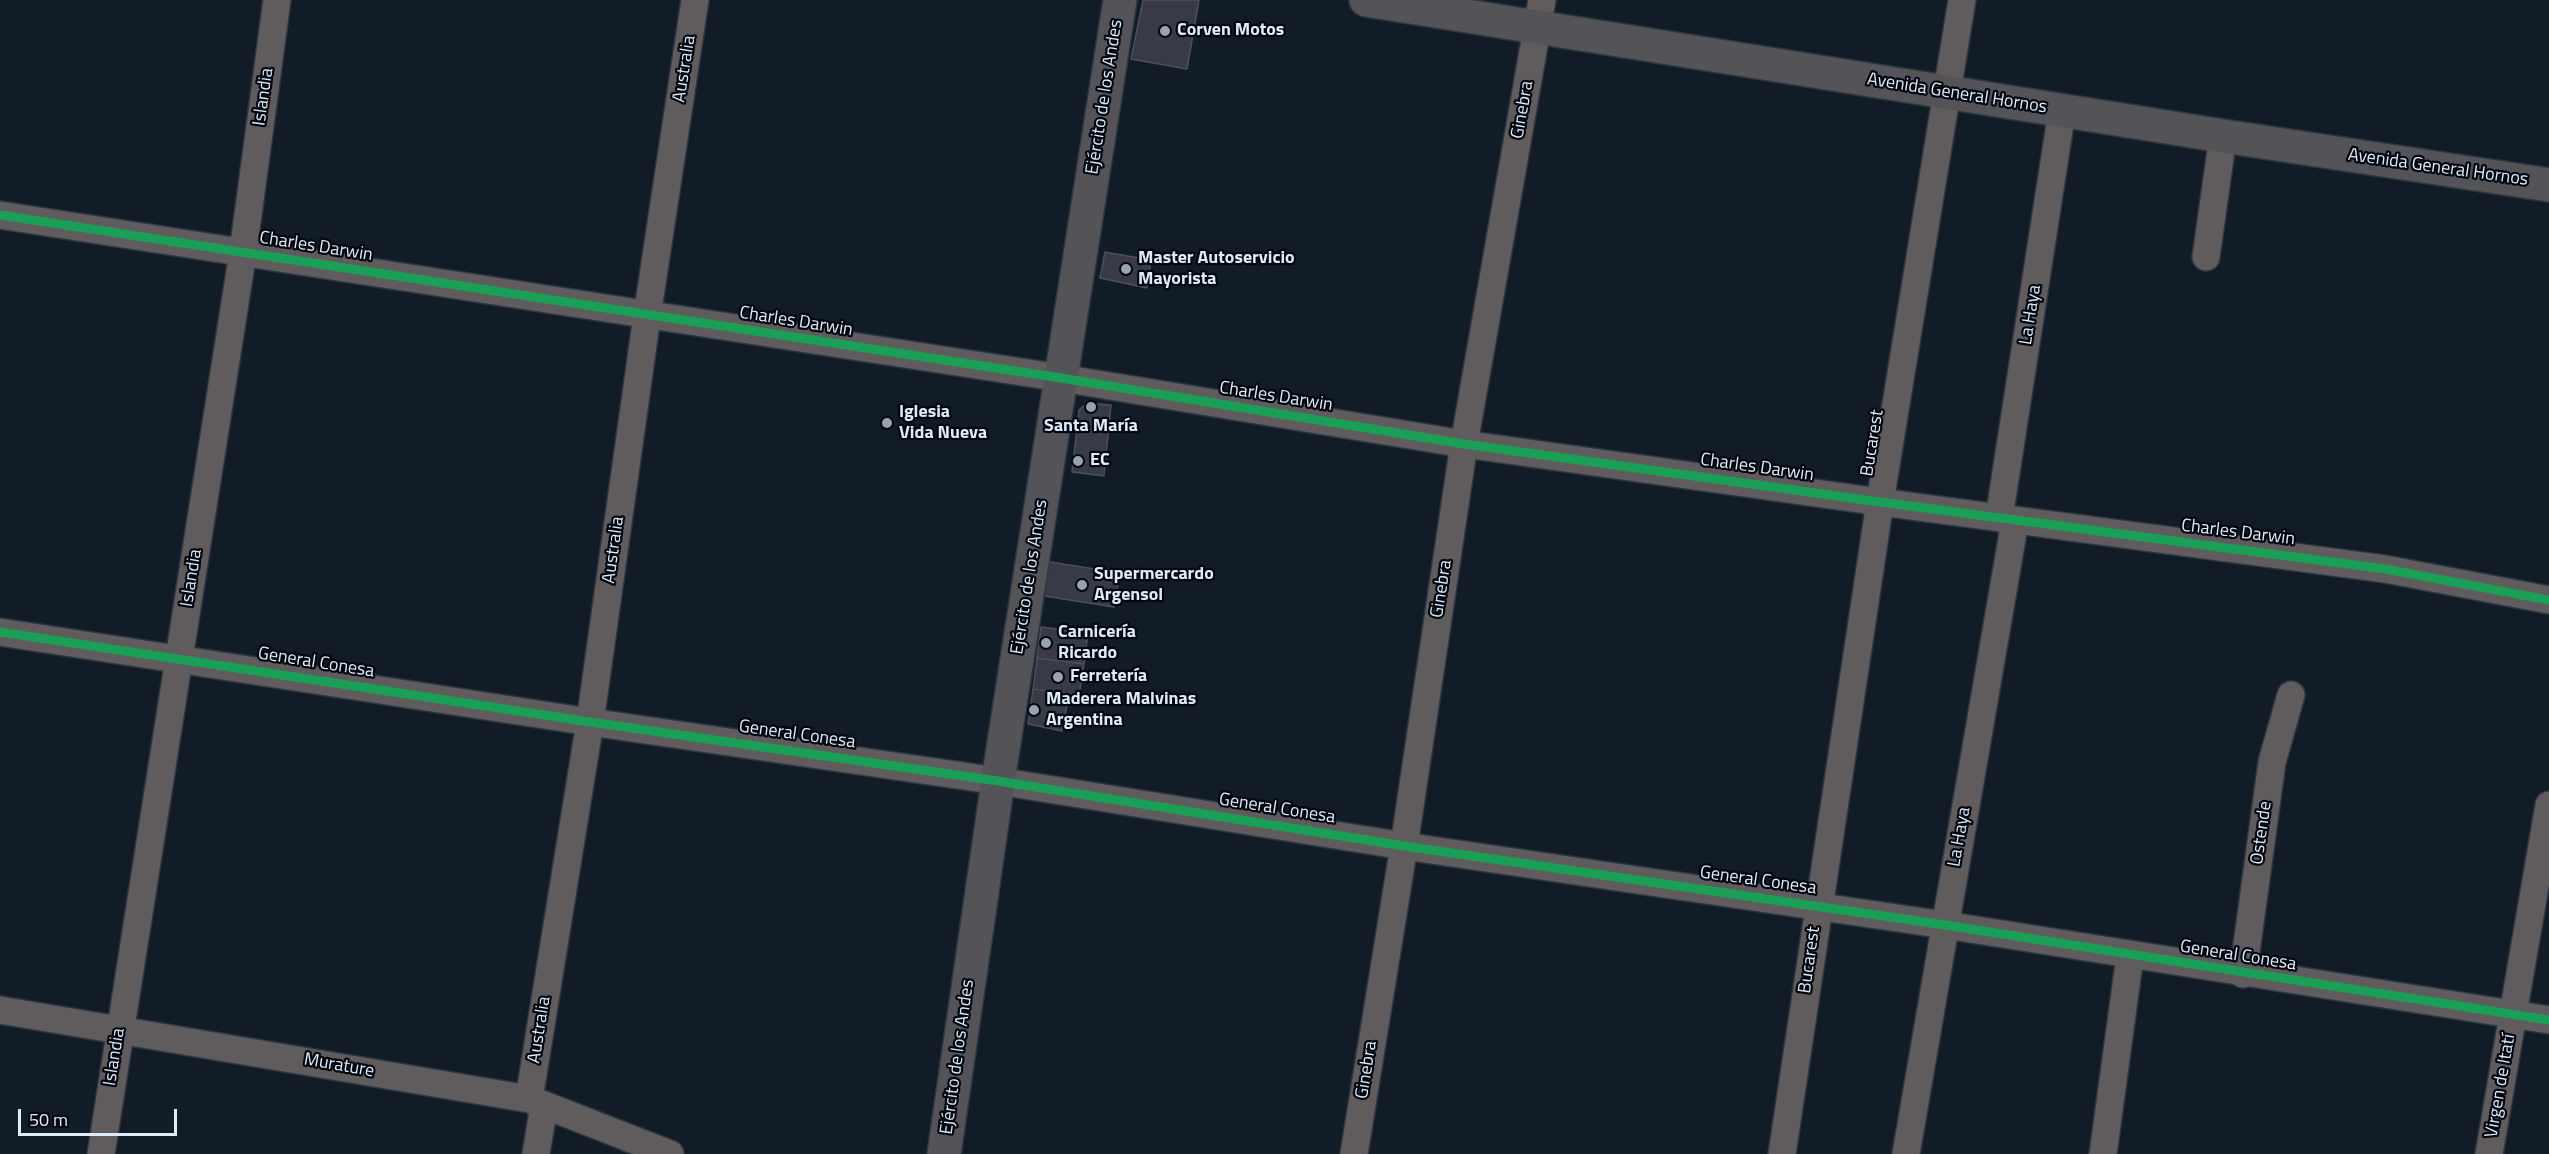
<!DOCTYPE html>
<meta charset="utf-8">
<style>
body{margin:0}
#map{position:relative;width:2549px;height:1154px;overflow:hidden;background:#111c27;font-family:"Titillium Web",sans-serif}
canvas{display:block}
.scale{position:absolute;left:18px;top:1109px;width:159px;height:27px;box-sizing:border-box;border:3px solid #deebf9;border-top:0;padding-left:8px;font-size:18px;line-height:21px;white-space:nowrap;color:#deebf9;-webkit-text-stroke:4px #02060e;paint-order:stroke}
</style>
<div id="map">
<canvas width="2549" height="1154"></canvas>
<div class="scale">50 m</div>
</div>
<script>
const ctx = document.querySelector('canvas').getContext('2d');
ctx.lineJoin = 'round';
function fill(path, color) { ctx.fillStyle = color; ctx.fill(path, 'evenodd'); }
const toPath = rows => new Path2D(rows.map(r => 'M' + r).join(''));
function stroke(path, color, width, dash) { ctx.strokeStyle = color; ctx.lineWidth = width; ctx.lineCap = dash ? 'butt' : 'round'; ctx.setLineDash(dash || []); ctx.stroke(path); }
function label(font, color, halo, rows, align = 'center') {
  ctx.font = font + ' "Titillium Web",sans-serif'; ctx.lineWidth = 4.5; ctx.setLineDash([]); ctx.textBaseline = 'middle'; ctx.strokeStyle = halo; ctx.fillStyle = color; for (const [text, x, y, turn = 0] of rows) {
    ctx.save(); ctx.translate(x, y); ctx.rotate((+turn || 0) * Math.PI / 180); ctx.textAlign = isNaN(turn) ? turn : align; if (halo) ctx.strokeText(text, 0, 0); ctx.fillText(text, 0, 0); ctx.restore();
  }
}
const building = toPath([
 [1143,0,1199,0,1187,69,1131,59,1143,0],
 [1105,252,1151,260,1147,288,1100,278,1105,252],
 [1087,403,1111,405,1104,476,1072,472,1079,410,1087,403],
 [1050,562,1120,573,1114,607,1044,596,1050,562],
 [1041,627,1088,633,1084,664,1037,658,1041,627],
 [1037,658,1084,664,1079,695,1033,689,1037,658],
 [1033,689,1069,694,1062,731,1028,724,1033,689]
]);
const minor = toPath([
 [0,215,1061,378,1464,444,1880,502,2385,569,2549,600],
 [2206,257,2223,136],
 [1999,518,2062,111],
 [0,632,590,722,998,781,1404,846,1945,925,2549,1020],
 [2243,974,2272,762,2291,695],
 [0,1010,529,1099,670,1154],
 [529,1099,590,722,647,316,695,0],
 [101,1154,243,252,277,0],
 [536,1154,544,1105],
 [1354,1154,1404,846,1464,444,1542,0],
 [1782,1154,1880,502,1962,0],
 [1906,1154,2015,521],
 [2103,1154,2130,956],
 [2489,1154,2549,805]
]);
const major = toPath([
 [1366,0,2223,136,2549,185],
 [944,1154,998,781,1120,0]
]);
const cycleway = toPath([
 [0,215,1061,378,1464,444,1880,502,2385,569,2549,600],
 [0,632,590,722,998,781,1404,846,1945,925,2549,1020]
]);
const markers = [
 [1165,31,6,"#96a3b0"],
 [1126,269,6,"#96a3b0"],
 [1091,407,6,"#96a3b0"],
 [887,423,6,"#96a3b0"],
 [1078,461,6,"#96a3b0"],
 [1082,585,6,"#96a3b0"],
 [1046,643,6,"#96a3b0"],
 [1058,677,6,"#96a3b0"],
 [1034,710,6,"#96a3b0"]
];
const poiNames = [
 ["Corven Motos",1177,31],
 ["Master Autoservicio",1138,259],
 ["Mayorista",1138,280],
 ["Iglesia",899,413],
 ["Vida Nueva",899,434],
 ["Santa María",1091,427,"center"],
 ["EC",1090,461],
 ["Supermercardo",1094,575],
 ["Argensol",1094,596],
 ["Carnicería",1058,633],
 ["Ricardo",1058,654],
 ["Ferretería",1070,677],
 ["Maderera Malvinas",1046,700],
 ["Argentina",1046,721]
];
const streetNames = [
 ["Australia",685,69,-81],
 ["Avenida General Hornos",1957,94,9],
 ["Islandia",264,97,-82],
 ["Ejército de los Andes",1105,97,-81],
 ["Ginebra",1523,110,-80],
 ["Avenida General Hornos",2438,168,8],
 ["Charles Darwin",316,247,9],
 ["La Haya",2031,315,-81],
 ["Charles Darwin",796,322,9],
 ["Charles Darwin",1276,397,9],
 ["Bucarest",1873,443,-81],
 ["Charles Darwin",1757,468,8],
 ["Charles Darwin",2238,533,7],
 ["Australia",614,550,-82],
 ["Ejército de los Andes",1030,577,-81],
 ["Islandia",192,578,-81],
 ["Ginebra",1442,589,-81],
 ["General Conesa",316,663,9],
 ["General Conesa",797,735,8],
 ["General Conesa",1277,809,9],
 ["Ostende",2262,833,-82],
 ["La Haya",1960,837,-80],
 ["General Conesa",1758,881,8],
 ["General Conesa",2238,956,9],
 ["Bucarest",1810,960,-82],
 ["Australia",540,1030,-81],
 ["Islandia",115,1057,-81],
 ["Ejército de los Andes",958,1057,-82],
 ["Murature",339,1066,10],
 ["Ginebra",1367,1070,-81],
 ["Virgen de Itatí",2501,1086,-80]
];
fill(building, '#383a45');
stroke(building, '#4d505a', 1.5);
stroke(minor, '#2b353e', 30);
stroke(major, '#2b353e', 36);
stroke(minor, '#605b5d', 27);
stroke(major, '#535358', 33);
stroke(cycleway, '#1a9f57', 9);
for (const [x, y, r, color] of markers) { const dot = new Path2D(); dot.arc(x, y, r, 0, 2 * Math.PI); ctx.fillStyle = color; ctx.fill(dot); stroke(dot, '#02060e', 2); }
label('bold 18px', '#deebf9', '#02060e', poiNames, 'left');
label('18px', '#deebf9', '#02060e', streetNames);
</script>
